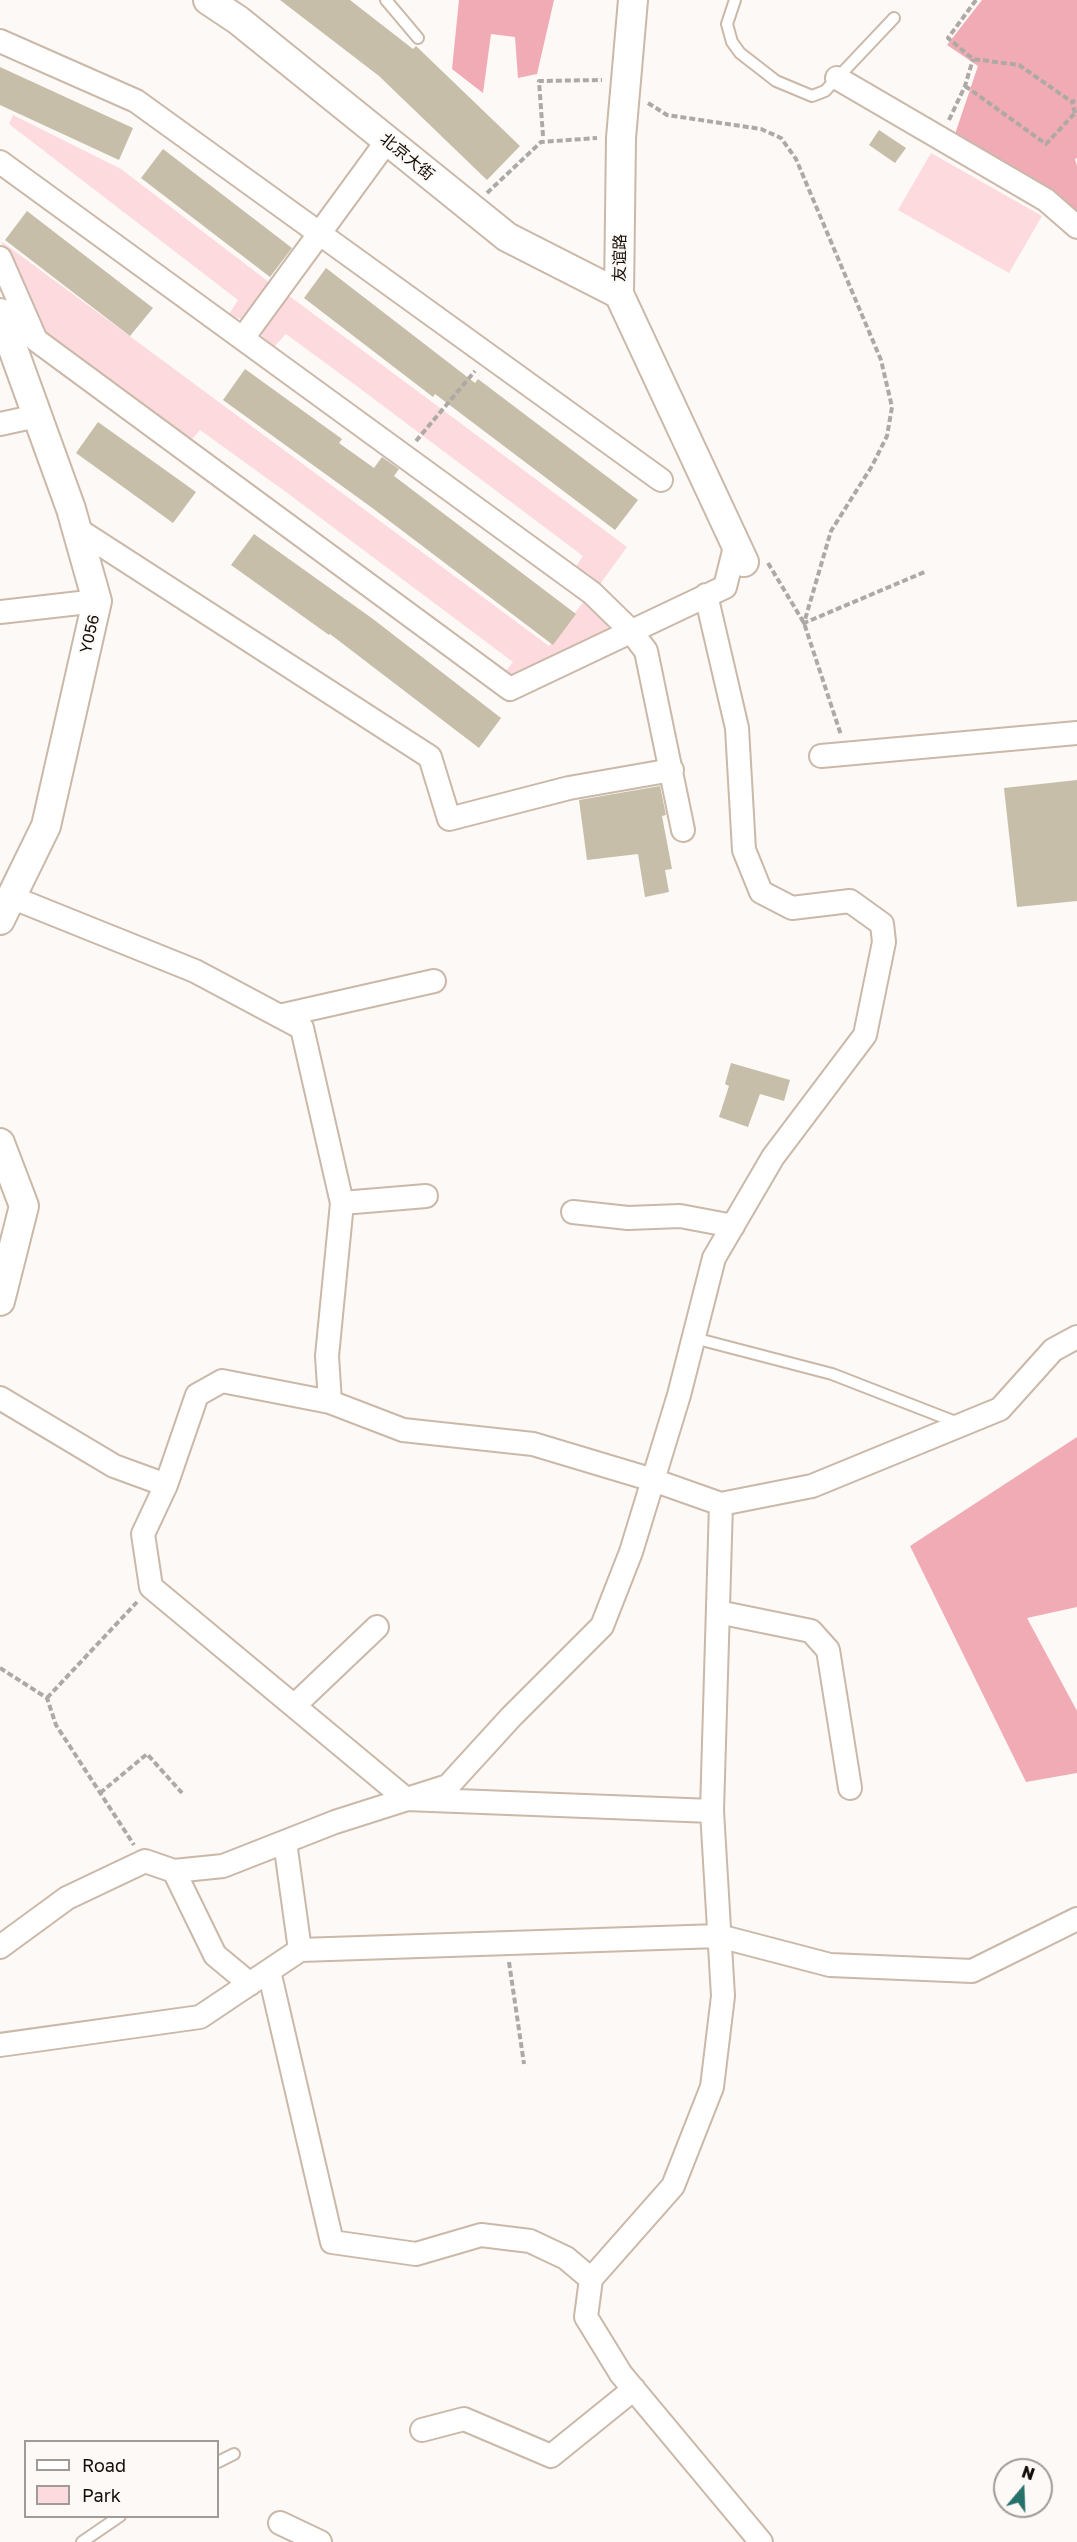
<!DOCTYPE html>
<meta charset="utf-8">
<style>
body{margin:0}
#map{position:relative;width:1077px;height:2542px;overflow:hidden;background:#fdf9f6;font-family:"Golos Text",sans-serif}
canvas{display:block}
.legend{position:absolute;left:24px;top:2440px;width:195px;height:78px;box-sizing:border-box;background:#fdf9f6;border:2px solid #a09b97;margin:0;padding:8px 10px;list-style:none;font-size:18px;color:#140d08}
.legend li{display:flex;align-items:center;gap:12px;height:30px}
.legend b{width:30px;border:2px solid #a09b97}
.north{position:absolute;left:993px;top:2458px;width:60px;height:60px;box-sizing:border-box;background:#fdf9f6;border:2px solid #a09b97;border-radius:50%;rotate:19deg;font-size:16px;font-weight:700;line-height:24px;text-align:center;color:#140d08}
.north::after{content:'';display:block;margin:auto;width:21px;height:27px;background:#27716d;clip-path:polygon(50% 0,100% 100%,50% 72%,0 100%)}
</style>
<div id="map">
<canvas width="1077" height="2542"></canvas>
<ul class="legend">
<li><b style="height:8px;background:#fff"></b>Road</li>
<li><b style="height:16px;background:#fddade"></b>Park</li>
</ul>
<div class="north">N</div>
</div>
<script>
const ctx = document.querySelector('canvas').getContext('2d');
ctx.lineJoin = 'round';
function fill(path, color) { ctx.fillStyle = color; ctx.fill(path, 'evenodd'); }
const toPath = rows => new Path2D(rows.map(r => 'M' + r).join(''));
function stroke(path, color, width, dash) { ctx.strokeStyle = color; ctx.lineWidth = width; ctx.lineCap = dash ? 'butt' : 'round'; ctx.setLineDash(dash || []); ctx.stroke(path); }
function label(font, color, halo, rows, align = 'center') {
  ctx.font = font + ' "Golos Text","Noto Sans SC",sans-serif'; ctx.lineWidth = 4.5; ctx.setLineDash([]); ctx.textBaseline = 'middle'; ctx.strokeStyle = halo; ctx.fillStyle = color; for (const [text, x, y, turn = 0] of rows) {
    ctx.save(); ctx.translate(x, y); ctx.rotate((+turn || 0) * Math.PI / 180); ctx.textAlign = isNaN(turn) ? turn : align; if (halo) ctx.strokeText(text, 0, 0); ctx.fillText(text, 0, 0); ctx.restore();
  }
}
const green = toPath([
 [13,115,121,169,270,283,241,319,228,316,238,300,9,124],
 [931,153,1042,216,1009,273,898,210],
 [1,241,549,646,585,600,610,623,607,632,522,673,503,675,513,662,286,492,200,430,188,444,41,336],
 [288,295,627,547,598,587,575,568,583,556,354,384,286,334,273,348,263,340,261,331]
]);
const forest = toPath([
 [459,0,554,0,537,74,518,78,515,37,491,34,483,93,452,69],
 [982,0,1077,0,1077,158,1075,159,1077,166,1077,216,954,137,978,66,947,45],
 [1077,1437,1077,1607,1027,1618,1077,1711,1077,1773,1026,1782,910,1546]
]);
const building = toPath([
 [280,0,350,0,413,49,416,46,520,146,487,180,379,76],
 [0,67,133,128,119,160,0,105],
 [879,130,906,148,895,163,869,145],
 [163,149,292,248,270,277,141,178],
 [27,211,153,308,130,336,5,240],
 [326,268,475,383,478,379,638,500,615,530,435,394,433,397,304,298],
 [245,369,342,439,339,443,374,468,382,457,399,469,394,476,576,614,553,645,371,507,223,400],
 [98,422,196,492,173,523,76,453],
 [254,534,373,619,501,718,479,748,330,634,329,635,231,565],
 [1077,780,1077,901,1017,907,1004,788],
 [660,786,666,815,662,816,672,869,665,870,669,892,645,897,638,854,587,860,579,800],
 [731,1063,790,1080,784,1101,760,1094,748,1127,719,1117,729,1086,725,1084]
]);
const path = toPath([
 [976,0,948,38,973,59,1019,65,1072,102],
 [965,86,1046,144,1075,113],
 [648,103,667,115,761,129,781,138,796,159,881,360,892,407,887,436,872,466,831,531,804,623,927,571],
 [1075,113,1072,102,1077,99],
 [949,120,965,86,973,59],
 [543,136,539,81,602,80],
 [487,193,541,142,597,138],
 [416,441,475,371],
 [768,563,804,623,841,735],
 [0,1668,47,1698,56,1725,134,1845],
 [47,1698,137,1602],
 [100,1793,147,1754,182,1793],
 [509,1962,524,2064]
]);
const service = toPath([
 [386,0,418,38],
 [735,0,727,24,732,42,740,53,776,81,812,96,825,91,894,18],
 [694,1338,832,1374,958,1423],
 [218,2462,234,2454],
 [82,2542,120,2516]
]);
const minor = toPath([
 [0,41,136,101,661,480],
 [837,78,1046,200,1077,227],
 [0,162,592,593,630,630,646,651,683,830],
 [0,258,36,340,510,689,725,587,736,543],
 [243,338,387,141],
 [0,424,37,416],
 [77,529,430,757,449,819,569,788,672,770],
 [0,612,97,601],
 [821,756,1077,733],
 [0,901,11,897,195,971,302,1028,342,1203,327,1356,330,1402,403,1430,533,1444,653,1480,721,1504,812,1486,1000,1409,1053,1350,1077,1337],
 [279,1016,434,981],
 [342,1203,426,1196],
 [573,1212,628,1218,680,1216,733,1226],
 [0,1398,114,1466,166,1485,197,1395,222,1381,330,1402],
 [166,1485,143,1534,151,1587,406,1799,712,1811],
 [721,1504,712,1811,723,1996,712,2087,673,2186,591,2279,586,2317,621,2374,761,2542],
 [718,1612,811,1631,828,1650,850,1788],
 [295,1705,377,1627],
 [285,1842,300,1950],
 [174,1871,215,1955,250,1984],
 [0,1947,67,1898,145,1861,174,1871,223,1866,335,1822,448,1786,511,1717,602,1626,631,1552,679,1395,714,1258,773,1157,865,1035,884,942,882,924,850,901,792,908,761,892,744,850,737,728,706,595],
 [269,1971,332,2242,416,2254,481,2235,530,2241,566,2258,591,2279],
 [0,2045,200,2017,300,1950,719,1936,830,1965,972,1971,1077,1919],
 [422,2430,464,2419,551,2456,634,2389],
 [280,2523,320,2542]
]);
const tertiary = toPath([
 [208,0,238,20,507,237,619,294],
 [633,0,621,138,619,294,744,562],
 [0,313,71,509,97,601,46,826,0,920],
 [0,1143,24,1206,0,1301]
]);
const streetNames = [
 ["北京大街",407,157,39],
 ["友谊路",620,258,-89],
 ["Y056",90,634,-77]
];
fill(green, '#fddade');
fill(forest, '#f1abb4');
fill(building, '#c6bea9');
stroke(service, '#cab8a9', 14);
stroke(minor, '#cab8a9', 26);
stroke(tertiary, '#cab8a9', 32);
stroke(path, '#aea9a5', 4, [6, 3]);
stroke(service, '#fff', 10);
stroke(minor, '#fff', 22);
stroke(tertiary, '#fff', 28);
label('16px', '#140d08', '#fdf9f6', streetNames);
</script>
